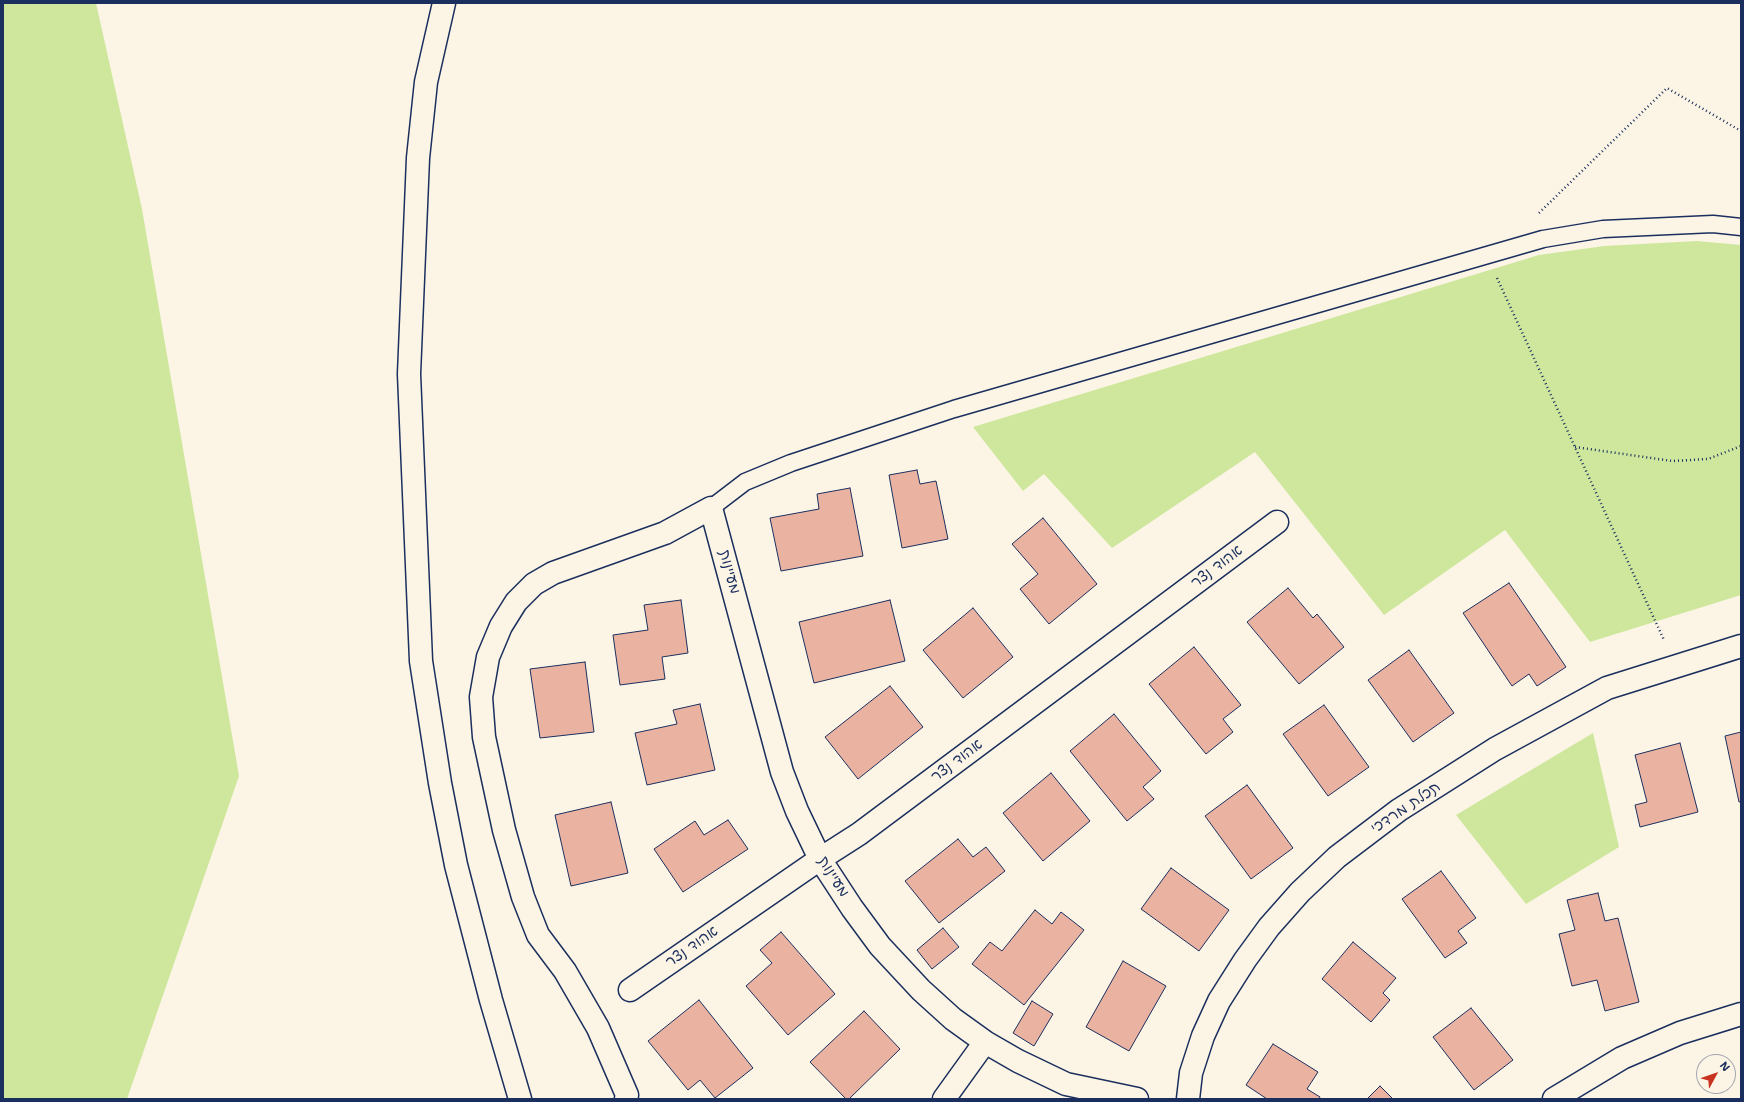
<!DOCTYPE html>
<meta charset="utf-8">
<style>
body{margin:0}
#map{position:relative;width:1744px;height:1102px;overflow:hidden;background:#fcf5e5;font-family:"Shantell Sans",sans-serif}
canvas{display:block}
.frame{position:absolute;inset:0;border:4px solid #1b2f5e;pointer-events:none}
.north{position:absolute;left:1696px;top:1054px;width:40px;height:40px;box-sizing:border-box;background:#fcf5e5;border:1px solid #a2a6af;border-radius:50%;rotate:50deg;font-size:11px;font-weight:700;line-height:16px;text-align:center;color:#1b2f5e}
.north::after{content:'';display:block;margin:auto;width:14px;height:18px;background:#c8321e;clip-path:polygon(50% 0,100% 100%,50% 72%,0 100%)}
</style>
<div id="map">
<canvas width="1744" height="1102"></canvas>
<div class="frame"></div>
<div class="north">N</div>
</div>
<script>
const ctx = document.querySelector('canvas').getContext('2d');
ctx.lineJoin = 'round';
function fill(path, color) { ctx.fillStyle = color; ctx.fill(path, 'evenodd'); }
const toPath = rows => new Path2D(rows.map(r => 'M' + r).join(''));
function stroke(path, color, width, dash) { ctx.strokeStyle = color; ctx.lineWidth = width; ctx.lineCap = dash ? 'butt' : 'round'; ctx.setLineDash(dash || []); ctx.stroke(path); }
function label(font, color, halo, rows, align = 'center') {
  ctx.font = font + ' "Shantell Sans","Playpen Sans Hebrew",sans-serif'; ctx.lineWidth = 4; ctx.setLineDash([]); ctx.textBaseline = 'middle'; ctx.strokeStyle = halo; ctx.fillStyle = color; for (const [text, x, y, turn = 0] of rows) {
    ctx.save(); ctx.translate(x, y); ctx.rotate((+turn || 0) * Math.PI / 180); ctx.textAlign = isNaN(turn) ? turn : align; if (halo) ctx.strokeText(text, 0, 0); ctx.fillText(text, 0, 0); ctx.restore();
  }
}
const green = toPath([
 [3,3,96,3,142,209,239,776,127,1099,3,1099],
 [1697,241,1741,245,1741,595,1590,642,1505,530,1384,615,1255,452,1112,548,1044,474,1023,491,973,427,1539,255,1604,246],
 [1593,733,1619,847,1526,904,1456,815]
]);
const building = toPath([
 [917,470,920,484,936,481,948,539,902,548,889,475,917,470],
 [850,488,863,556,781,571,770,518,819,509,817,494,850,488],
 [1043,518,1097,584,1049,624,1020,589,1038,574,1012,544,1043,518],
 [1509,583,1566,667,1537,686,1529,674,1512,686,1463,613,1509,583],
 [1288,588,1313,618,1317,614,1344,647,1299,684,1247,622,1288,588],
 [681,600,688,653,662,657,665,679,620,685,613,635,648,630,644,605,681,600],
 [890,600,905,661,814,683,799,622,890,600],
 [973,608,1013,657,963,698,923,650,973,608],
 [1194,647,1241,705,1223,719,1233,732,1206,754,1149,684,1194,647],
 [1409,650,1454,713,1413,742,1368,680,1409,650],
 [585,662,594,732,540,738,530,669,585,662],
 [890,686,923,727,858,779,825,737,890,686],
 [700,704,715,770,647,785,635,733,677,724,673,710,700,704],
 [1324,705,1369,767,1328,796,1283,734,1324,705],
 [1114,714,1161,771,1143,787,1154,799,1127,821,1070,751,1114,714],
 [1741,732,1741,802,1739,802,1725,736,1741,732],
 [1680,743,1698,812,1640,827,1635,805,1647,802,1635,755,1680,743],
 [1051,773,1090,821,1043,861,1003,813,1051,773],
 [1247,785,1293,848,1251,879,1205,816,1247,785],
 [611,802,628,873,571,886,555,815,611,802],
 [728,820,748,849,683,892,654,849,695,821,704,835,728,820],
 [958,839,973,857,986,847,1005,871,939,923,905,881,958,839],
 [1171,868,1229,910,1199,951,1141,909,1171,868],
 [1441,871,1476,918,1458,931,1467,943,1445,958,1402,899,1441,871],
 [1598,893,1605,921,1618,918,1639,1002,1605,1011,1597,980,1572,986,1559,934,1575,930,1567,900,1598,893],
 [1035,910,1052,924,1061,912,1084,930,1024,1005,972,964,990,942,1002,951,1035,910],
 [943,928,959,947,932,969,917,950,943,928],
 [781,932,835,994,788,1035,746,986,772,963,760,950,781,932],
 [1353,942,1396,978,1383,993,1390,1000,1371,1022,1322,979,1353,942],
 [1123,961,1166,986,1129,1051,1086,1027,1123,961],
 [699,1000,753,1068,715,1098,700,1080,688,1090,648,1041,699,1000],
 [1032,1001,1053,1014,1034,1046,1013,1033,1032,1001],
 [1471,1008,1513,1060,1474,1090,1433,1037,1471,1008],
 [864,1011,900,1049,849,1099,846,1099,810,1062,864,1011],
 [1273,1044,1318,1072,1307,1089,1320,1097,1319,1099,1267,1099,1246,1085,1273,1044],
 [1380,1086,1393,1099,1367,1099,1380,1086]
]);
const path = toPath([
 [1539,213,1667,88,1741,131],
 [1497,278,1664,640],
 [1575,447,1672,461,1708,459,1741,446]
]);
const service = toPath([
 [711,508,745,482,791,463,954,409,1543,239,1603,229,1713,224,1741,227]
]);
const minor = toPath([
 [630,990,820,859,859,834,1277,522],
 [626,1099,627,1095,598,1028,565,971,538,935,523,897,504,830,484,737,481,697,488,657,501,626,516,602,534,584,553,573,665,533,711,508,782,772,797,811,820,859,852,908,880,946,921,990,953,1019,985,1042,1018,1061,1066,1084,1137,1099],
 [944,1099,985,1042],
 [1188,1099,1191,1073,1203,1036,1219,1001,1245,960,1269,927,1300,892,1337,857,1399,810,1495,749,1607,688,1741,646],
 [1554,1099,1622,1058,1680,1033,1741,1014]
]);
const secondary = toPath([
 [444,3,426,82,418,158,409,374,421,661,440,783,456,865,491,1000,520,1099]
]);
const streetNames = [
 ["אהוד נצר",1217,567,-37],
 ["מעיינות",729,572,75],
 ["אהוד נצר",957,761,-37],
 ["תכלת מרדכי",1406,808,-34],
 ["מעיינות",833,877,58],
 ["אהוד נצר",692,947,-35]
];
fill(green, '#cee79d');
fill(building, '#eab3a1');
stroke(building, '#1b2f5e', 1);
stroke(service, '#1b2f5e', 19);
stroke(minor, '#1b2f5e', 25);
stroke(secondary, '#1b2f5e', 25);
stroke(path, '#1b2f5e', 2.5, [1, 3]);
stroke(service, '#fcf5e5', 16);
stroke(minor, '#fcf5e5', 22);
stroke(secondary, '#fcf5e5', 22);
label('15px', '#1b2f5e', '#fcf5e5', streetNames);
</script>
